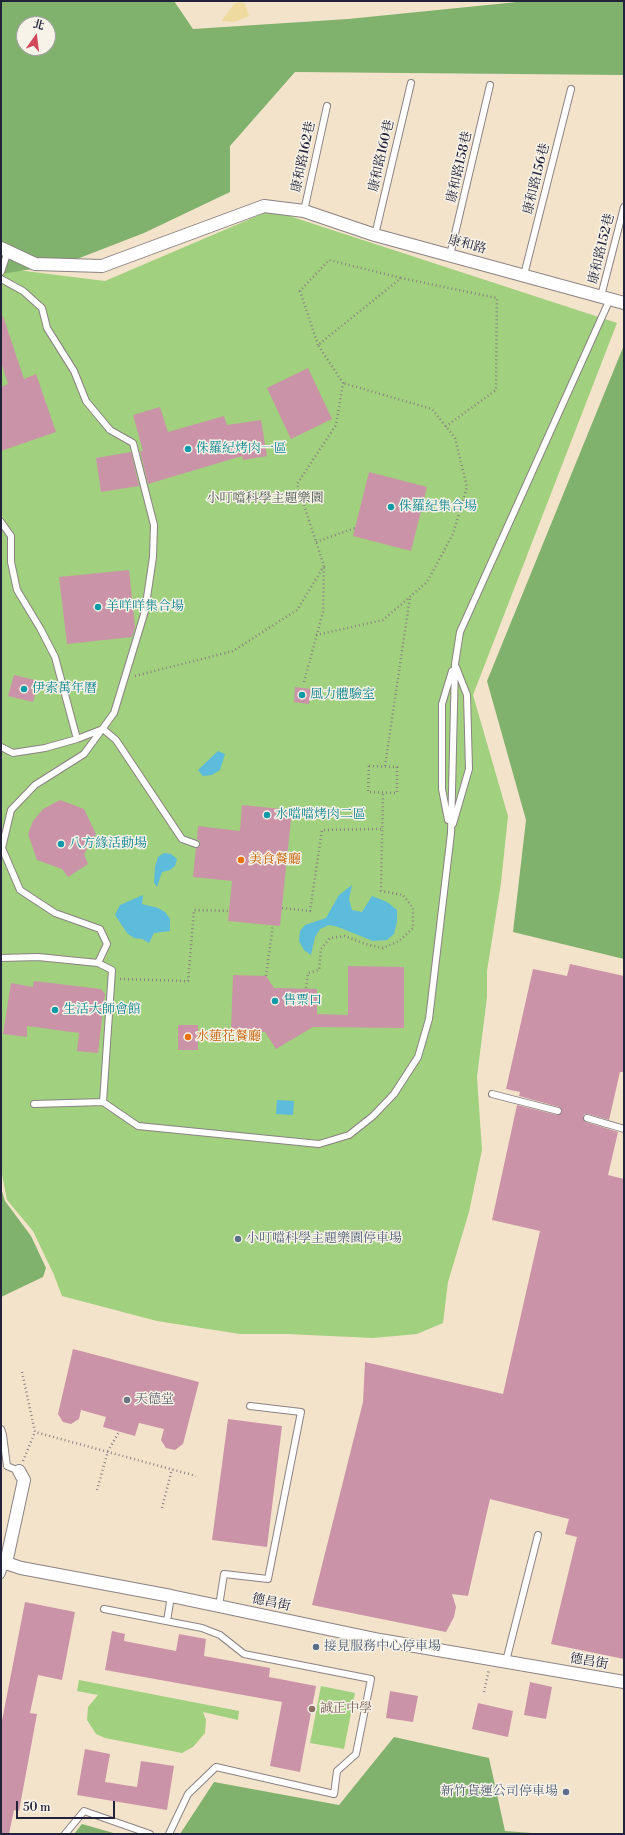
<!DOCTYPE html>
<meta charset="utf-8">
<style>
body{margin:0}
#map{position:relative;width:625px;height:1835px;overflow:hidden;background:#f4e3cb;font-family:"Libre Bodoni","Noto Serif TC",serif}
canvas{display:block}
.frame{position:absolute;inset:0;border:2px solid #22223b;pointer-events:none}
.north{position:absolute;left:16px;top:16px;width:40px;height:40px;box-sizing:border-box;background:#f7f3e8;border:1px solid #a29fa3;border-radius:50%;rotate:14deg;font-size:11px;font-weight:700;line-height:16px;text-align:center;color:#22223b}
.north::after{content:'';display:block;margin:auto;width:14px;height:18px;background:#d1495b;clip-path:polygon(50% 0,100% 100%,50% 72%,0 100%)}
.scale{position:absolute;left:16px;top:1801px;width:99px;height:18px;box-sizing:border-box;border:2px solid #22223b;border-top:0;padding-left:5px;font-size:12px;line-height:14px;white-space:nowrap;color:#22223b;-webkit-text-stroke:3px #f7f3e8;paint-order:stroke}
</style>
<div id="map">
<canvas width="625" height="1835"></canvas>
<div class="frame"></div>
<div class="north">北</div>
<div class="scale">50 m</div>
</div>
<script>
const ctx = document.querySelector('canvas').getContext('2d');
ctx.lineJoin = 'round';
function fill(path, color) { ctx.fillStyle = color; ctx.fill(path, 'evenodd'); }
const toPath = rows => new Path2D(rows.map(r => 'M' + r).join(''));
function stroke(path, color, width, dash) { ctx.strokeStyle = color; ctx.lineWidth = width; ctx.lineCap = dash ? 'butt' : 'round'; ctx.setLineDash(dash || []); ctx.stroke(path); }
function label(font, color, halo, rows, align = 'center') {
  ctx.font = font + ' "Libre Bodoni","Noto Serif TC",serif'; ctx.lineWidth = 3; ctx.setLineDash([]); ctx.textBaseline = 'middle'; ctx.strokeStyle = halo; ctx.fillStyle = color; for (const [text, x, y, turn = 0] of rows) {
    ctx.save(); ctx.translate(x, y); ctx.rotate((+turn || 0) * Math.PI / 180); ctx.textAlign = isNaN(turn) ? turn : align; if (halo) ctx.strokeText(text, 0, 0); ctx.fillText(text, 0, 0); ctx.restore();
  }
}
const green = toPath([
 [271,210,617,323,473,695,508,816,501,883,487,971,487,997,477,1077,482,1150,469,1212,448,1282,443,1323,417,1334,373,1338,286,1334,240,1334,157,1321,62,1296,54,1275,33,1231,7,1200,1,1169,1,268,105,281],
 [79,1680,239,1711,238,1720,203,1712,206,1720,205,1733,193,1747,182,1753,105,1738,96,1734,87,1720,88,1707,98,1695,77,1691],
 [321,1686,355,1693,344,1749,310,1743]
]);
const forest = toPath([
 [1,1,174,1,193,29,348,19,527,1,624,1,624,75,295,72,230,146,230,192,144,233,64,264,1,274],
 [24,24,48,24,48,48,24,48],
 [624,345,624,959,513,932,526,820,487,681],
 [1,1188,5,1201,31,1236,46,1268,43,1277,1,1297],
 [394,1737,489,1758,505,1831,546,1834,180,1834,214,1782,339,1805],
 [82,1824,117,1834,74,1834]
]);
const sand = toPath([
 [239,2,245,4,249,16,234,22,221,21,234,4]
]);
const water = toPath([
 [218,751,225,754,220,770,212,775,203,776,198,770],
 [164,853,171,854,177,859,175,866,170,870,162,872,157,887,154,883,155,867,158,857],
 [352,885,349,899,352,910,362,912,372,896,387,902,397,910,397,921,394,934,387,940,373,941,338,927,329,925,320,929,315,937,311,955,304,950,299,941,300,931,305,925,326,918,339,895],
 [143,895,142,904,158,908,165,912,170,919,170,931,154,933,149,943,142,939,134,938,127,933,115,915,120,905],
 [277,1100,294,1101,293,1115,276,1114]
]);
const building = toPath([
 [1,316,3,316,24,379,36,374,56,432,1,451,1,387,8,384,1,362],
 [308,368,332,419,291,439,267,388],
 [160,407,168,432,224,416,227,425,261,420,267,456,243,460,242,456,148,484,140,451,143,451,133,415],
 [131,452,139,486,101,492,96,458],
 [369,472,427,487,411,551,353,536],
 [129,570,135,627,132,637,67,644,59,577],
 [14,675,39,681,33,702,8,696],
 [295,687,311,689,309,704,294,702],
 [60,800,84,809,96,834,84,854,88,864,68,877,62,869,37,860,28,834,33,821,43,809],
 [242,805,292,810,280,926,228,921,232,881,193,877,196,848,200,845,200,841,197,839,198,826,240,831],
 [570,964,624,976,624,1072,620,1072,609,1120,588,1114,584,1114,583,1119,586,1122,618,1132,608,1175,624,1179,624,1659,551,1644,577,1537,565,1534,569,1519,490,1499,468,1596,452,1594,456,1607,454,1617,446,1632,312,1605,363,1402,365,1362,503,1394,540,1231,492,1220,517,1105,557,1115,562,1112,559,1107,519,1096,520,1092,506,1089,533,969,567,976],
 [348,966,404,967,404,1028,313,1027,276,1049,265,1032,231,1030,233,975,266,976,274,988,317,989,317,1014,348,1015],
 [34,981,101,989,105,994,98,1053,77,1051,79,1033,27,1026,27,1037,3,1034,11,983,33,987],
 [178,1025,198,1025,198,1050,178,1050],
 [73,1349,199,1382,183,1444,175,1450,166,1448,161,1440,164,1429,139,1423,135,1436,103,1427,106,1417,81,1410,79,1419,71,1424,63,1422,58,1414],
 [228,1419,282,1426,267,1547,212,1540],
 [25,1602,75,1612,62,1680,38,1675,30,1713,37,1714,19,1811,14,1810,9,1834,1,1834,1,1726],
 [112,1631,125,1634,124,1641,176,1651,179,1634,206,1639,204,1656,270,1668,269,1677,316,1686,300,1772,270,1766,282,1702,105,1670],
 [530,1682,552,1687,546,1719,524,1715],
 [390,1691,418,1696,413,1722,386,1718],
 [478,1703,513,1711,508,1737,472,1729],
 [85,1749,110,1754,105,1782,137,1787,141,1761,174,1766,167,1810,77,1795]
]);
const path = toPath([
 [318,345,300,291,329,260,401,278],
 [316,542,355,528],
 [316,635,383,620,427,582,453,534,467,487,455,438,432,409,343,383],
 [135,676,233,651,297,610,324,566,297,484,336,425,343,383,318,345,401,278,497,298,496,390,445,427],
 [304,682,323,612,324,567],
 [369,766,397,767,397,793,368,792,369,766],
 [385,766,410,597],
 [282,908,310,911,322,830,382,829],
 [266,976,273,925],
 [120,979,188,981,194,910,229,911],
 [306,988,308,973,319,970,321,949,330,938,345,936,365,944,383,948,399,941,413,928,413,908,403,895,381,891,383,793],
 [22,1372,35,1432,196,1476],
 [23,1461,35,1432],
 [97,1490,108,1451,119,1432],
 [162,1508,172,1469],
 [484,1692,489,1669]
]);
const service = toPath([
 [304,211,327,106],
 [375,235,411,83],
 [450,255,490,85],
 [1,272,8,251],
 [524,275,571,89],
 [1,279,23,291,42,308,47,328,74,371,86,401,110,430,133,443,154,525,153,557,145,611,114,713,84,754,35,785,11,810,2,848,20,890,55,913,100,929,107,944,98,963],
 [601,296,624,207],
 [1,522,11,536,11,562,17,590,40,628,55,657,77,739],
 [1,747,13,753,45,748,77,739,103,729,116,740,182,839,196,844],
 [448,820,442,789,442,704,452,671],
 [453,824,469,769,467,695,456,667],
 [1,958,38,957,98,963,112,970,103,1102],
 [492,1094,558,1111],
 [34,1104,103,1102,138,1126,319,1144,349,1135,373,1116,394,1094,418,1057,429,1019,451,833,455,664,460,632,610,299],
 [587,1118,624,1129],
 [1,1429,3,1435,7,1466,19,1471],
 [1,1575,6,1563],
 [219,1606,224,1574,268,1579,301,1412,250,1406],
 [104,1609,202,1628,220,1635,244,1654,371,1679,356,1754,337,1771,334,1794,216,1767,188,1794,169,1834],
 [167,1621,171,1596],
 [506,1661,538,1535],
 [65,1834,84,1811,150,1834]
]);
const minor = toPath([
 [1,248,35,264,102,266,264,206,304,211,375,235,624,303],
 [19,1471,24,1480,6,1563,21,1568,171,1596,380,1640,624,1682]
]);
const markers = [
 [188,449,4,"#0f9aa8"],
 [391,507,4,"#0f9aa8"],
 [98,607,4,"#0f9aa8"],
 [24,689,4,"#0f9aa8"],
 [302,695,4,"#0f9aa8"],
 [267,815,4,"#0f9aa8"],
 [61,844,4,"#0f9aa8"],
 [241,860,4,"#e8710a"],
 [275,1001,4,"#0f9aa8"],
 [55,1010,4,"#0f9aa8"],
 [188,1037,4,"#e8710a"],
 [238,1239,4,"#5c6f8a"],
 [127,1400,4,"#6b7280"],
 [316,1647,4,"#5c6f8a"],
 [312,1709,4,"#8d6e63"],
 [566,1792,4,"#5c6f8a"]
];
const streetNames = [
 ["康和路160巷",382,156,-77],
 ["康和路162巷",304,157,-78],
 ["康和路158巷",460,167,-77],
 ["康和路156巷",537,179,-76],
 ["康和路",467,245,15],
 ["康和路152巷",602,249,-76],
 ["德昌街",271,1603,12],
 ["德昌街",589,1662,10]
];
const cultureNames = [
 ["侏羅紀烤肉一區",196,449],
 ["侏羅紀集合場",399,507],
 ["羊咩咩集合場",106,607],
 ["伊索萬年曆",32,689],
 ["風力體驗室",310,695],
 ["水噹噹烤肉二區",275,815],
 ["八方緣活動場",69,844],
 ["售票口",283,1001],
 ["生活大師會館",63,1010]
];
const parkNames = [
 ["小叮噹科學主題樂園",265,499]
];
const foodNames = [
 ["美食餐廳",249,860],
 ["水蓮花餐廳",196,1037]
];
const serviceNames = [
 ["小叮噹科學主題樂園停車場",246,1239],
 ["接見服務中心停車場",324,1647],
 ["新竹貨運公司停車場",558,1792,"right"]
];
const worshipNames = [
 ["天德堂",135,1400]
];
const educationNames = [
 ["誠正中學",320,1709]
];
fill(green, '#a1d07e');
fill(forest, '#80b26d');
fill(sand, '#eeda9e');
fill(water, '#5dbbdc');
fill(building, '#cb93a7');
stroke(service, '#8b8283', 8);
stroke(minor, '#8b8283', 14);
stroke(path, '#8b8283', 2.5, [1, 3]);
stroke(service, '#fff', 6);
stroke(minor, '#fff', 12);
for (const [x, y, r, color] of markers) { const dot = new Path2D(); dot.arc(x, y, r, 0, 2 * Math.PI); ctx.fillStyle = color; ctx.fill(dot); stroke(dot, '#f7f3e8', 1.5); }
label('13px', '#22223b', '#f7f3e8', streetNames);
label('13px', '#0d838f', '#f7f3e8', cultureNames, 'left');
label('13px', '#48564f', '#f7f3e8', parkNames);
label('13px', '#c56008', '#f7f3e8', foodNames, 'left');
label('13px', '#4e5e75', '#f7f3e8', serviceNames, 'left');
label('13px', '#5b616d', '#f7f3e8', worshipNames, 'left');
label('13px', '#785e54', '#f7f3e8', educationNames, 'left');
</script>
